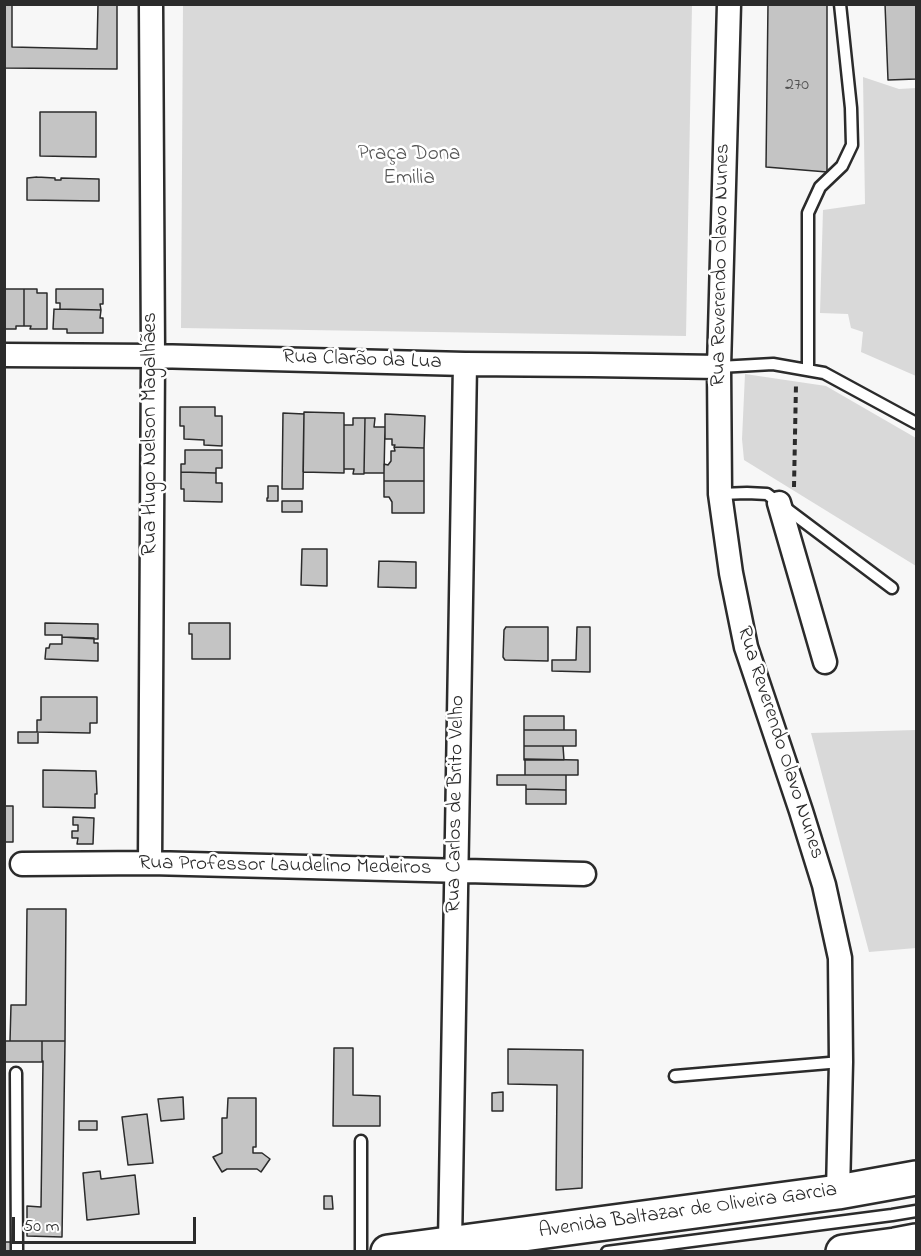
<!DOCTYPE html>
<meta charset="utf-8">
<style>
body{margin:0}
#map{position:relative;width:921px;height:1256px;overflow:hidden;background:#f7f7f7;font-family:"Indie Flower",sans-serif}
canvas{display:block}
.frame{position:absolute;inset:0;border:6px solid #2b2b2b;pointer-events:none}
.scale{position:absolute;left:12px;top:1217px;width:184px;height:27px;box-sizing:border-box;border:3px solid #2b2b2b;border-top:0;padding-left:8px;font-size:18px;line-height:21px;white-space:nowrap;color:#2b2b2b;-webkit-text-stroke:4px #fff;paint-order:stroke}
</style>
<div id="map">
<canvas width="921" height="1256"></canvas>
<div class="frame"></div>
<div class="scale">50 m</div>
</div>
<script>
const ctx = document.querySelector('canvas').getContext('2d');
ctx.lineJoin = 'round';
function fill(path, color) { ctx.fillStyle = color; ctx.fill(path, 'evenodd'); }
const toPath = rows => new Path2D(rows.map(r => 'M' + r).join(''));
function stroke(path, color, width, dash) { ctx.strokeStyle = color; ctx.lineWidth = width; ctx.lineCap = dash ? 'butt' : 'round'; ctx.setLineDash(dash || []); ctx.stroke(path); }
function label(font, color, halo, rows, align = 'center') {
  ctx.font = font + ' "Indie Flower",sans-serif'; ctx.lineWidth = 5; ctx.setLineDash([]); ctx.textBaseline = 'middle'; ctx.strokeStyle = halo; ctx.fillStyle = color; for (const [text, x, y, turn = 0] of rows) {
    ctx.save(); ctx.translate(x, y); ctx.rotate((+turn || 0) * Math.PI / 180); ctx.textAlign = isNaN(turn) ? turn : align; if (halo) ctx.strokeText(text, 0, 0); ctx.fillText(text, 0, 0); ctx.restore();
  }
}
const green = toPath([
 [183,5,692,5,686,336,181,328],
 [863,77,899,89,916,88,916,376,861,352,863,332,851,328,848,314,820,313,823,210,865,204],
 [745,374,826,386,916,438,916,566,744,460,742,439],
 [916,730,916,948,869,952,811,733]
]);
const building = toPath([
 [4,4,12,4,12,47,97,49,98,4,117,4,117,69,4,68,4,4],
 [768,4,827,4,827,172,766,167,768,4],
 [885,4,916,4,916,79,888,80,885,4],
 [40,112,96,112,96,157,40,156,40,112],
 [37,177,55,178,55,180,61,180,61,178,99,179,99,201,27,200,27,178,37,177],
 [4,289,24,289,24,326,16,326,16,329,4,329,4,289],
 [24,289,37,289,37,293,47,293,47,329,30,329,31,326,24,326,24,289],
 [56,289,103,289,103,304,100,304,101,310,60,309,60,303,56,303,56,289],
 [54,309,101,310,100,318,103,318,103,333,67,333,67,329,53,329,54,309],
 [180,407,215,407,215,416,222,416,222,446,204,445,204,440,184,439,184,426,180,426,180,407],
 [304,412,344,413,344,473,303,472,304,412],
 [283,413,304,414,303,489,282,489,283,413],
 [385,414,425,416,424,448,394,447,395,445,392,445,392,439,385,439,385,414],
 [353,418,365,418,364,474,353,474,354,469,344,469,344,425,353,425,353,418],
 [365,418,375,418,374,427,385,427,384,473,364,473,365,418],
 [394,447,424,448,424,481,384,481,384,464,388,465,391,461,391,451,395,451,394,447],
 [185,450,222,450,222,468,216,468,216,473,181,472,181,464,185,464,185,450],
 [181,472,216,473,216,483,222,483,222,502,184,501,184,489,181,489,181,472],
 [384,481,424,481,424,513,392,513,392,502,389,497,384,497,384,481],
 [268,486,278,486,278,501,267,501,267,498,268,498,268,486],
 [282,501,302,501,302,512,282,512,282,501],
 [302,549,327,549,327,586,301,585,302,549],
 [379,561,416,562,416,588,378,587,379,561],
 [45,623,98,624,98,639,62,637,62,635,45,635,45,623],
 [189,623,230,623,230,659,192,659,192,634,189,634,189,623],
 [506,627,548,627,548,661,505,660,503,657,504,630,506,627],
 [577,627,590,627,590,672,552,671,552,660,576,660,577,627],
 [62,637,94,638,94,643,98,643,98,661,45,659,46,648,49,648,50,644,62,644,62,637],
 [41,697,97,697,97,723,90,723,90,733,37,732,37,720,41,720,41,697],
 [524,716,564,716,564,730,524,730,524,716],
 [524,730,576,730,576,746,524,746,524,730],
 [18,732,38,732,38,743,18,743,18,732],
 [524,746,563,746,564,760,524,760,524,746],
 [525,759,578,760,578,775,525,775,525,759],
 [43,770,96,771,97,794,95,794,95,808,43,807,43,770],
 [497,775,566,775,566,790,526,789,526,785,497,785,497,775],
 [526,789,566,790,566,804,526,804,526,789],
 [4,806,13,806,13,842,4,842,4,806],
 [73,817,94,818,93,844,77,844,78,838,72,838,72,831,78,831,78,825,73,825,73,817],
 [27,909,66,909,65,1041,10,1041,11,1005,26,1005,27,909],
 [4,1041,42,1041,42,1062,4,1062,4,1041],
 [42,1041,65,1041,62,1237,27,1236,27,1206,41,1207,43,1061,42,1061,42,1041],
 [334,1048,353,1048,353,1095,380,1096,380,1126,333,1126,334,1048],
 [508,1049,583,1050,582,1188,556,1190,557,1085,508,1084,508,1049],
 [503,1092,503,1111,492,1111,492,1093,503,1092],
 [4,1097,5,1097,4,1229,4,1097],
 [183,1097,184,1119,161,1121,158,1099,183,1097],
 [228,1098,256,1098,256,1147,253,1147,253,1153,262,1153,270,1159,261,1172,257,1169,227,1169,222,1172,213,1157,222,1153,222,1118,227,1118,228,1098],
 [147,1114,153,1163,128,1165,122,1117,147,1114],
 [79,1121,97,1121,97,1130,79,1130,79,1121],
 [100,1171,101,1179,135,1175,139,1214,87,1220,83,1173,100,1171],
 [324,1196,332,1196,333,1209,324,1209,324,1196],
 [4,1242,11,1242,11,1252,4,1252,4,1242]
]);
const path = toPath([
 [794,487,796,384]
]);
const service = toPath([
 [719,367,773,364,824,373,916,423],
 [808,370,808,213,820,187,842,166,852,145,851,108,840,4],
 [720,494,747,493,767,494,892,588],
 [16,1073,17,1252],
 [675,1076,841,1062],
 [361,1141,361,1252],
 [607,1252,892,1215,916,1211]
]);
const minor = toPath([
 [729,4,719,367,720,494,731,573,746,647,801,811,824,885,840,958,841,1062,838,1192],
 [4,355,153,356,465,364,591,365,719,367],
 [779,503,825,662],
 [150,863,153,356,151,4],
 [22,864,150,863,584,874],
 [450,1243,465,364]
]);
const primary = toPath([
 [388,1252,838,1192,916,1178],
 [843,1252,895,1245,916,1241]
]);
const numberNames = [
 ["270",797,86]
];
const parkNames = [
 ["Praça Dona",409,156],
 ["Emilia",409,180]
];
const streetNames = [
 ["Rua Reverendo Olavo Nunes",722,265,-89],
 ["Rua Clarão da Lua",362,361,2],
 ["Rua Hugo Nelson Magalhães",152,434,-90],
 ["Rua Reverendo Olavo Nunes",779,743,72],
 ["Rua Carlos de Brito Velho",457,804,-89],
 ["Rua Professor Laudelino Medeiros",285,867,1],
 ["Avenida Baltazar de Oliveira Garcia",688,1212,-8]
];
fill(green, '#d9d9d9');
fill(building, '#c4c4c4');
stroke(building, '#2b2b2b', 1.5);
stroke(service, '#2b2b2b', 15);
stroke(minor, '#2b2b2b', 27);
stroke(primary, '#2b2b2b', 38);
stroke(path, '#2b2b2b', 4, [6, 4.5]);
stroke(service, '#fff', 10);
stroke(minor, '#fff', 22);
stroke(primary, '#fff', 33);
label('18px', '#515151', null, numberNames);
label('21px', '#565656', '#fff', parkNames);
label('21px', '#2b2b2b', '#fff', streetNames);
</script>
